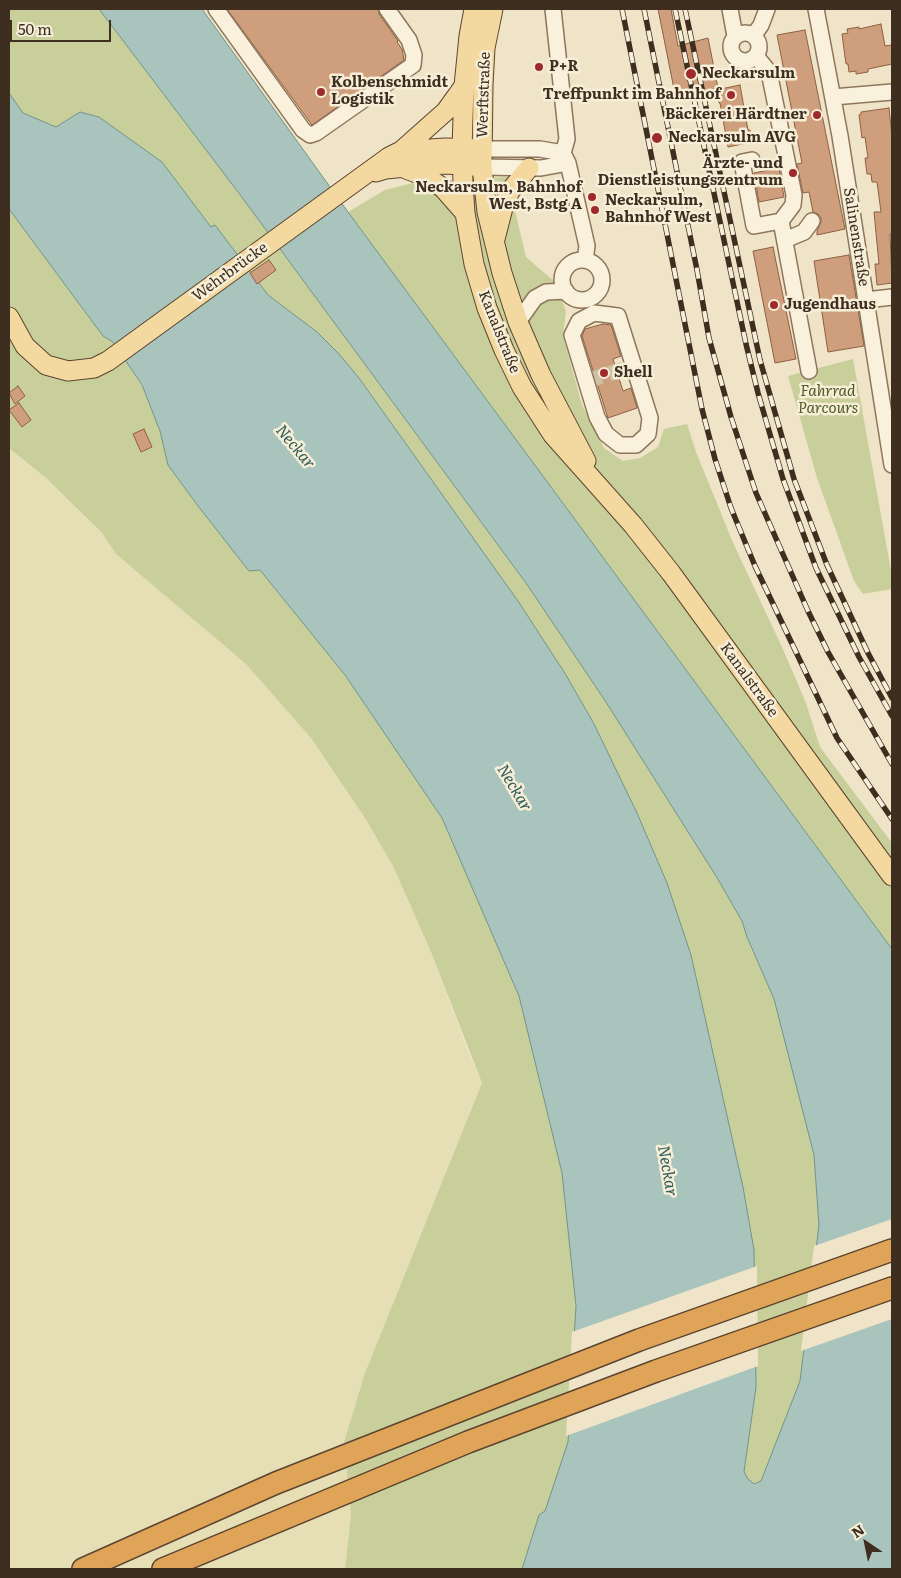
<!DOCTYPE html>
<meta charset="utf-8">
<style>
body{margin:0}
#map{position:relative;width:901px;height:1578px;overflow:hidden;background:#f0e4c8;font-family:Literata,serif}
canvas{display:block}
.frame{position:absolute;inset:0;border:10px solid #3d2e20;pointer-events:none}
.north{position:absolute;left:841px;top:1518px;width:50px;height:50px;-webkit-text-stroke:4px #f7eed8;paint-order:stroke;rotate:326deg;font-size:14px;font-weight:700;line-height:20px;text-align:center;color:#3d2e20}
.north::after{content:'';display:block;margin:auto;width:18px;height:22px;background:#3d2e20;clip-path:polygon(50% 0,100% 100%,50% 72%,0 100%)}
.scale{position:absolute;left:10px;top:20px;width:101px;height:22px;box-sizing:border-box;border:2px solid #3d2e20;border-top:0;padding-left:6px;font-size:15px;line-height:18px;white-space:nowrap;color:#3d2e20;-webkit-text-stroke:4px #f7eed8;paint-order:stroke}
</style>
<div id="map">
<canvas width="901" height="1578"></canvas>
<div class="frame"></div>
<div class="north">N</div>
<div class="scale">50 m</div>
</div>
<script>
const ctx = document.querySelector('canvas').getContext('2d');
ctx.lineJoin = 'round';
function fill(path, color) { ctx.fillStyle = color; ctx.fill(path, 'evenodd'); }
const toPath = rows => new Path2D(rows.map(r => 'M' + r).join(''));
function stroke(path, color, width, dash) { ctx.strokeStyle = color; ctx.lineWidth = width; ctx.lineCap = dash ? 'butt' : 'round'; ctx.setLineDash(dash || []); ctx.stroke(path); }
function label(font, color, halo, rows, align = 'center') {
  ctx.font = font + ' Literata,serif'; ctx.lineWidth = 5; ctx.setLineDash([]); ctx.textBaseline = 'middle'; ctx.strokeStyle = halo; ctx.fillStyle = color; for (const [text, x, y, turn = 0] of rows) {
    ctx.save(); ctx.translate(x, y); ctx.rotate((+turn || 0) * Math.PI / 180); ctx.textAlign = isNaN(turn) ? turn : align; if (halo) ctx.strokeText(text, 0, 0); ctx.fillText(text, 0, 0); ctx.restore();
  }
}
const farmland = toPath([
 [9,448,46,478,102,534,116,554,246,664,311,738,365,818,393,866,431,952,468,1052,482,1083,365,1373,344,1442,351,1515,345,1569,9,1569]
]);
const green = toPath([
 [9,9,99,9,241,196,526,583,604,699,716,876,742,921,747,937,774,999,794,1075,814,1155,819,1225,800,1381,761,1481,754,1484,748,1479,744,1472,756,1387,754,1250,743,1187,691,955,667,883,637,813,594,724,566,675,518,601,359,378,339,354,317,332,268,295,215,225,211,228,162,162,99,117,80,112,56,127,23,113,9,93],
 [507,177,526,257,554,281,566,311,563,336,582,405,604,448,623,461,640,458,658,447,664,429,687,424,696,452,734,545,782,647,806,703,820,747,892,843,892,949,348,212,385,190,413,183],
 [9,209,103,336,113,342,142,386,160,431,168,465,198,506,249,571,260,570,345,675,442,818,519,996,562,1173,576,1306,568,1442,545,1511,539,1515,522,1569,345,1569,351,1515,344,1442,365,1373,482,1083,431,952,393,866,365,818,311,738,246,664,116,554,102,533,46,478,9,448],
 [853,359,892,576,892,589,863,594,854,581,817,478,788,376]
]);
const water = toPath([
 [99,9,202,9,348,212,892,949,892,1569,522,1569,539,1515,545,1511,568,1442,576,1306,562,1173,519,996,442,818,345,675,260,570,249,571,198,506,168,465,160,431,142,385,113,342,103,336,9,209,9,93,23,113,56,127,80,112,99,117,162,162,211,227,215,225,268,295,317,332,339,354,359,378,518,601,566,675,594,724,637,813,667,883,691,955,743,1187,754,1250,756,1387,744,1472,748,1479,754,1484,761,1481,800,1381,819,1225,814,1155,774,999,747,937,742,921,716,876,604,699,526,583,241,196,99,9]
]);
const pier = toPath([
 [892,1219,892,1319,801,1351,814,1246],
 [757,1266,758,1366,566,1436,572,1332]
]);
const building = toPath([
 [227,9,378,9,379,14,398,41,397,42,402,49,404,60,312,125,227,9],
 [658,9,671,9,678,46,708,38,718,88,676,99,658,9],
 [881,24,885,46,892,45,892,64,868,69,868,72,856,74,856,71,849,72,848,64,846,64,842,34,848,33,847,29,859,27,859,29,881,24],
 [805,30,845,229,817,235,817,231,821,222,821,218,818,214,813,212,809,192,803,193,797,164,802,163,777,35,805,30],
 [740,85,748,130,750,130,752,142,728,147,720,103,719,103,716,90,740,85],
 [889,108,892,136,892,234,890,234,892,283,877,285,875,264,879,264,874,212,881,212,877,182,872,182,871,174,867,174,865,158,868,158,865,137,862,138,859,115,861,114,861,112,889,108],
 [779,168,784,197,759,202,754,173,779,168],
 [773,247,796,359,775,363,753,251,773,247],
 [849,255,864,346,828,352,814,261,849,255],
 [269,260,276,270,257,284,250,273,269,260],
 [603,324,611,325,621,356,613,359,623,391,631,388,637,408,608,418,582,336,585,329,603,324],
 [18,386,25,396,15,404,9,393,18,386],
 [19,403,31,420,22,427,9,410,19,403],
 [144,429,152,447,141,452,133,434,144,429]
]);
const minorTunnel = toPath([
 [587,381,633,366]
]);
const minor = toPath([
 [216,9,303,130,310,135,316,133,413,65,414,55,409,40,387,9],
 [553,9,567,139,563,153],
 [730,9,735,36],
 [816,9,840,136,892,465],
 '731 47a14 14 0 1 1 28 0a14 14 0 1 1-28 0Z',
 [754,35,761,25,767,9],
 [756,56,769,72,794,195,793,205,781,221],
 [833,97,892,92],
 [482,149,540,149,563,153,568,163,587,246,585,260],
 [752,160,742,162,754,226,781,221,809,371],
 [482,167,541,168,568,163],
 [785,240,804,232,812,221],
 '562 280a20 20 0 1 1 40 0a20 20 0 1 1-40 0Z',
 [866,300,892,297],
 [594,313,618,316,650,418,648,434,636,445,620,445,606,434,597,417,572,335,579,321,594,313],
 [518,322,535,298,546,292,566,291]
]);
const major = toPath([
 [474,9,469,36,464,86,462,149,463,184,465,213,474,264,487,308,504,350,522,387,553,435,633,525,671,573,892,876],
 [493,9,485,48,483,85,482,167,487,212,502,273,518,322,541,375,586,461],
 [401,151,446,111,464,86],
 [406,169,427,177,443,188,465,213],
 [376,172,386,169,415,166,446,164,475,166],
 [495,239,503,208,510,191,529,168],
 [9,317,25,346,46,365,68,371,94,368,108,361,389,157,401,151,445,148,482,149]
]);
const highway = toPath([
 [83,1569,276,1483,639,1340,892,1250],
 [163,1569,468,1442,656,1371,892,1288]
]);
const rail = toPath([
 [622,9,702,409,715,459,731,508,755,566,837,738,892,819],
 [644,9,697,270,709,338,731,417,756,493,808,611,828,652,892,764],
 [675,9,746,344,758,393,783,479,816,568,859,657,892,716],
 [685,9,760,360,794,479,827,565,868,653,892,698]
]);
const markers = [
 [539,67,5,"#9e2a2b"],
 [691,74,6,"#9e2a2b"],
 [321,92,5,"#9e2a2b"],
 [731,95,5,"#9e2a2b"],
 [817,115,5,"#9e2a2b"],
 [657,138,6,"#9e2a2b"],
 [793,173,5,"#9e2a2b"],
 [592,197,5,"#9e2a2b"],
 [595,210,5,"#9e2a2b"],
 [774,305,5,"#9e2a2b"],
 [604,373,5,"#9e2a2b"]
];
const poiNames = [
 ["P+R",549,67],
 ["Neckarsulm",702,74],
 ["Kolbenschmidt",331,83],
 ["Logistik",331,100],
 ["Treffpunkt im Bahnhof",721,95,"right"],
 ["Bäckerei Härdtner",807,115,"right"],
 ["Neckarsulm AVG",668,138],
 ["Ärzte- und",783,164,"right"],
 ["Dienstleistungszentrum",783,181,"right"],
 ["Neckarsulm, Bahnhof",582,188,"right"],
 ["West, Bstg A",582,205,"right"],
 ["Neckarsulm,",605,201],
 ["Bahnhof West",605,218],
 ["Jugendhaus",784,305],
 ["Shell",614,373]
];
const streetNames = [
 ["Werftstraße",484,95,-88],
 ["Salinenstraße",856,237,81],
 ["Wehrbrücke",230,272,-36],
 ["Kanalstraße",499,332,68],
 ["Kanalstraße",749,680,54]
];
const parkNames = [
 ["Fahrrad",828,392],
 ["Parcours",828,409]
];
const waterNames = [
 ["Neckar",295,447,50],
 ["Neckar",514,788,59],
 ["Neckar",667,1171,80]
];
fill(farmland, '#e6deb5');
fill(green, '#c9cf9b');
fill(water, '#a9c4bc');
stroke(water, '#6f938a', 1);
fill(pier, '#f0e4c8');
fill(building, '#cf9f7d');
stroke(building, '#8d5f41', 1);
stroke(minorTunnel, '#ccc0a6', 15, [15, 8]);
stroke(minor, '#8d765c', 18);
stroke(major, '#5b4430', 21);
stroke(highway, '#5b4430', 24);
stroke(minor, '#faf1dc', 15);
stroke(major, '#f3d9a0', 19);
stroke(highway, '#e0a458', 21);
stroke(rail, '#3d2e20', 5.5);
stroke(rail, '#f7eed8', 4, [11]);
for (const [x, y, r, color] of markers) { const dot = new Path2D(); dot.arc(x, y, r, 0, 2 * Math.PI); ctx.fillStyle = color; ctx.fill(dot); stroke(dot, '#f7eed8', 2); }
label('bold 15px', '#3d2e20', '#f7eed8', poiNames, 'left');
label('15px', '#3d2e20', '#f7eed8', streetNames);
label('italic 15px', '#4d5a26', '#f7eed8', parkNames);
label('italic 16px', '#2f5d5a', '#f7eed8', waterNames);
</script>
